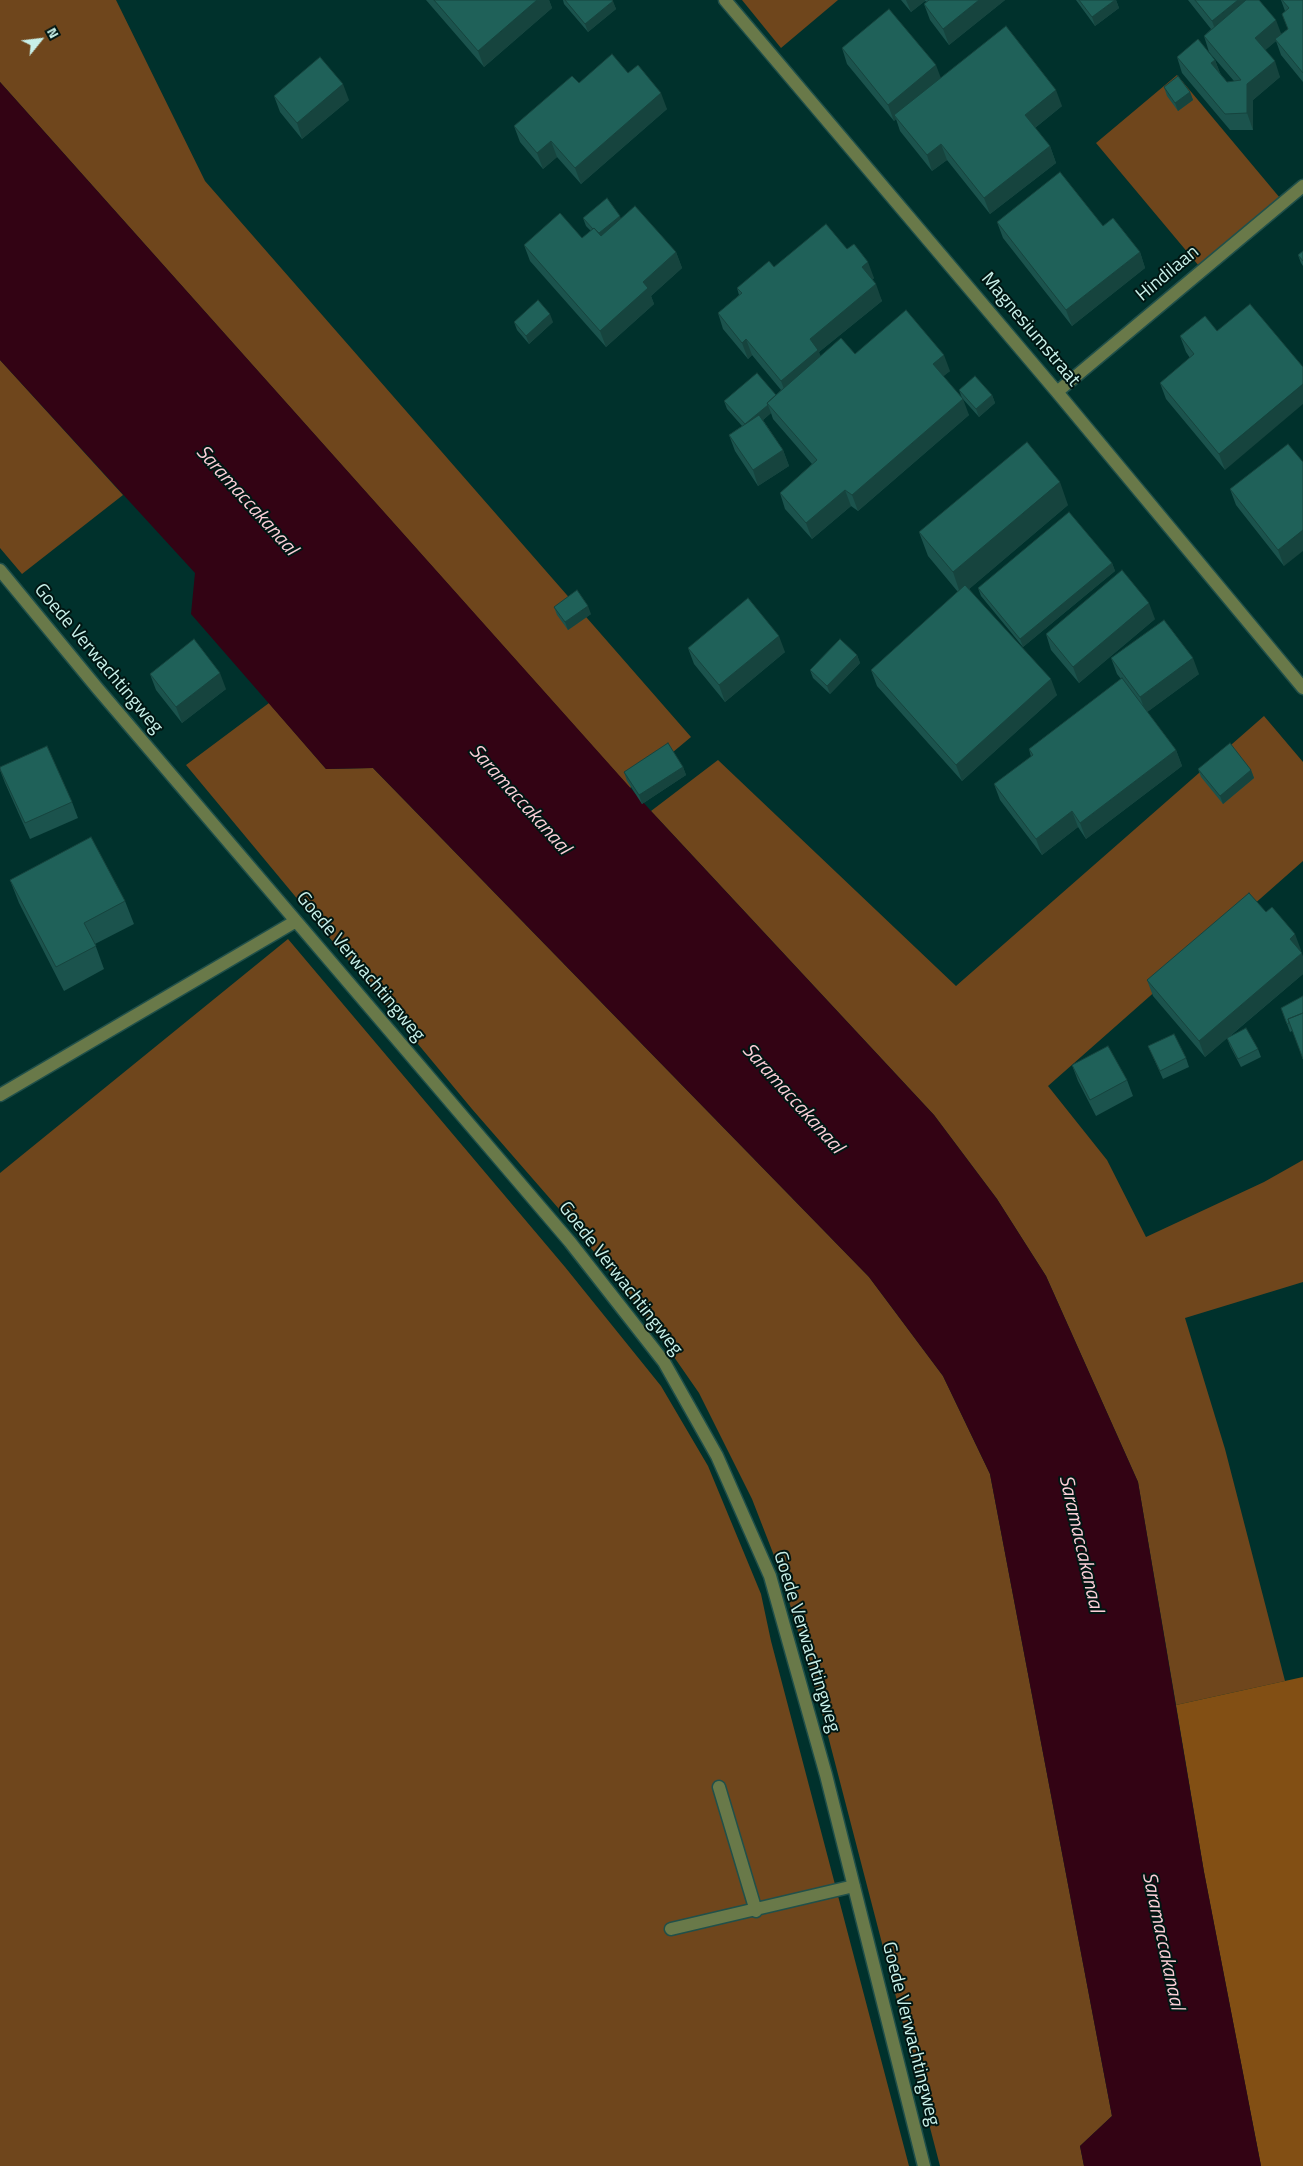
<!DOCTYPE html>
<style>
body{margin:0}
#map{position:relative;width:1303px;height:2166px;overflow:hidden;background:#00312c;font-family:"Titillium Web",sans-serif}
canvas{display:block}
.north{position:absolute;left:15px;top:15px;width:50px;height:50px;-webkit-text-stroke:4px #001613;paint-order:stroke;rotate:61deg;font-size:14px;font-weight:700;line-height:20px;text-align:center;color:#c8f0e9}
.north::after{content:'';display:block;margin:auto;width:18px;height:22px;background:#c8f0e9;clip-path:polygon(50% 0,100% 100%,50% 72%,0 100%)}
</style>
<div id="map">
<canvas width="1303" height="2166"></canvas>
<div class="north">N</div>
</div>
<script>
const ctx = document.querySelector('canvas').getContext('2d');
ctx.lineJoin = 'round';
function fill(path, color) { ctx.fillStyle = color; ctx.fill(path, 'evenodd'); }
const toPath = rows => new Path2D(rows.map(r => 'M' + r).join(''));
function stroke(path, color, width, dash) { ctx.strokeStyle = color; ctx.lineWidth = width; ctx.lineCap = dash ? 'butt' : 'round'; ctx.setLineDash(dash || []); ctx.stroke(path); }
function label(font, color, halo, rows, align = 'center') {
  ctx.font = font + ' "Titillium Web",sans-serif'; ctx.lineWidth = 4; ctx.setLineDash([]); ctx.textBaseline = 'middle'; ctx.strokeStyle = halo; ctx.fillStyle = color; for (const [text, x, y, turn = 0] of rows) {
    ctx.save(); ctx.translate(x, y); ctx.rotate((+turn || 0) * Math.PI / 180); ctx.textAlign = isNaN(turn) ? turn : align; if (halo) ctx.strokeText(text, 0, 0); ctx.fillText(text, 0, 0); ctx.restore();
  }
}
const green = toPath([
 [0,0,116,0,205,181,691,737,630,788,0,82],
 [742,0,838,0,781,48],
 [1177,75,1280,198,1199,266,1096,143],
 [0,360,123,495,22,574,0,548],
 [269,703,326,769,373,768,869,1277,943,1376,990,1474,1112,2116,1080,2146,1084,2166,940,2166,821,1709,780,1571,752,1499,699,1393,647,1318,566,1217,472,1109,186,765],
 [1264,716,1303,762,1303,861,1048,1086,1107,1160,1146,1237,1264,1182,1303,1160,1303,1282,1185,1318,1225,1449,1285,1681,1176,1705,1138,1482,1046,1276,997,1199,934,1115,651,811,718,760,956,986],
 [288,939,565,1267,661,1386,708,1466,761,1594,771,1641,909,2166,0,2166,0,1173]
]);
const forest = toPath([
 [1303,1677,1303,2166,1261,2166,1204,1872,1176,1705]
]);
const water = toPath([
 [0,82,651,811,934,1115,997,1199,1046,1276,1138,1482,1204,1872,1261,2166,1084,2166,1080,2146,1112,2116,990,1474,943,1376,869,1277,373,768,326,769,191,614,195,573,0,360]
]);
const minor = toPath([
 [725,0,1057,392,1303,688],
 [1057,392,1303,186],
 [0,570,98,689,570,1242,664,1362,717,1456,770,1576,826,1775,924,2166],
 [0,1095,296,921],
 [719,1787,756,1911],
 [671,1929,854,1886]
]);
const wall = toPath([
 [426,0,549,0,552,8,484,67],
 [563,0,612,0,616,9,588,32,564,4],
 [901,0,1005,0,949,45,930,20,924,4,927,2,925,1,911,12],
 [1076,0,1116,0,1119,8,1095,26],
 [1188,0,1259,0,1281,34,1288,29,1285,11,1281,0,1303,0,1303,82,1281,55,1276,41,1265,50,1280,77,1253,100,1253,130,1230,130,1182,73,1177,57,1215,60,1220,73,1227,82,1234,81,1209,52,1204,36,1211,29],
 [842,48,941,78,1062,106,1035,128,1050,146,1056,163,990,214,947,160,932,171,900,131,896,119,894,121,847,64],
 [628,73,667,109,581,184,557,157,543,169,520,142,514,126,579,83],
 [1164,87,1190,92,1193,100,1178,111,1167,96],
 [274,96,349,100,302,139,280,112],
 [583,218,621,218,676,252,682,268,651,296,654,304,606,347,530,261,524,245,582,238,591,231,586,226],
 [997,222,1103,226,1140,252,1145,268,1072,326,1003,238],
 [847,249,874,278,872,280,882,301,819,352,820,356,855,354,950,371,943,376,969,415,858,511,851,506,812,539,785,509,780,493,812,464,773,419,771,413,763,420,783,450,789,466,758,486,735,451,729,435,742,426,727,409,724,401,776,395,781,390,752,355,748,359,723,329,718,313,739,295,737,288,774,267],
 [1303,251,1303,266,1301,263,1298,255],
 [514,322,553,322,529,344,517,330],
 [1217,331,1225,470,1166,399,1160,383,1190,358,1186,352,1180,336],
 [959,390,992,395,995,403,979,417,962,398],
 [1303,462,1284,566,1236,505,1230,489],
 [1068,505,969,589,1057,695,962,781,877,686,871,670,958,592,928,556,919,532],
 [1112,563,1115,571,1023,647,981,596,978,588],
 [554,607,591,614,568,630,557,615],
 [1155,619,1079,683,1051,650,1046,634],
 [688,648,785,652,725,702,694,664],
 [857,655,860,663,830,694,813,678,810,670],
 [1111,658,1199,674,1147,712,1176,750,1182,766,1086,839,1078,827,1042,855,1000,800,994,784,1031,757,1029,749,1121,679,1117,674],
 [150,674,226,689,182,723,156,690],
 [683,767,686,775,642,804,627,781,624,772],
 [1198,769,1251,770,1254,778,1223,804,1201,777],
 [0,770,72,802,78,818,30,839,5,783],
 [10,880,125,901,134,924,95,944,104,969,64,991,19,903],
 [1266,912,1301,950,1300,951,1303,957,1303,974,1229,1037,1258,1049,1261,1057,1241,1067,1230,1046,1227,1038,1205,1057,1153,996,1147,980],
 [1303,996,1292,1031,1290,1032,1281,1008],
 [1148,1046,1186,1058,1189,1067,1163,1079],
 [1072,1065,1127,1080,1133,1096,1096,1116,1078,1081]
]);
const shadedWall = toPath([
 [537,0,549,0,552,8,484,67,478,51],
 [906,0,925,0,925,1,911,12],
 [979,0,1005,0,949,45,943,29],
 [1115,0,1116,0,1119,8,1095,26,1092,17],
 [1238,0,1256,0,1218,37,1212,21],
 [613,1,616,9,588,32,585,24],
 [1276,20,1282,36,1275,39,1276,41,1261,54,1255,38],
 [1215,60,1221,76,1211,63],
 [1275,61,1280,77,1253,100,1253,130,1247,113,1247,84],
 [936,65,942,81,894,115,896,119,894,121,888,105],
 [343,84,349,100,302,139,297,123],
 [1056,90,1062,106,1031,131,1025,115],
 [1190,92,1193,100,1178,111,1175,103],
 [661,93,667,109,581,184,575,168],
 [551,141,557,157,543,169,537,153],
 [941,144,947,160,932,171,927,155],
 [1050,146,1056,163,990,214,984,198],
 [620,216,623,224,600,243,597,235],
 [676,252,682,268,651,296,654,304,606,347,600,331,643,282],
 [1140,252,1145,268,1072,326,1066,310],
 [868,262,874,278,868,283,862,267],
 [876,284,882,301,819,352,824,366,787,397,781,381,810,339],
 [550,314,553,322,529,344,526,336],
 [746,339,752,355,748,359,742,343],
 [944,355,950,371,939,380,933,364],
 [1303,384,1303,404,1225,470,1219,454],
 [992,395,995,403,979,417,976,409],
 [963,399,969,415,858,511,852,495],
 [768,405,771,413,748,433,745,424],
 [783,450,789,466,758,486,753,470],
 [1060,482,1068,505,961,596,953,572],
 [845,490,851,506,812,539,806,523],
 [1303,530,1303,551,1284,566,1278,550],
 [1112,563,1115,571,1023,647,1020,639],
 [1149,603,1155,619,1079,683,1073,667],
 [588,606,591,614,568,630,565,622],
 [779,636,785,652,725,702,719,685],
 [857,655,860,663,830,694,827,686],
 [1193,658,1199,674,1146,713,1140,697],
 [220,673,226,689,182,723,176,707],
 [1051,679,1057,695,962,781,956,765],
 [1176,750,1182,766,1086,839,1080,823],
 [683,767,686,775,642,804,639,795],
 [1251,770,1254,778,1223,804,1220,796],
 [1072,811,1078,827,1042,855,1036,839],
 [1295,934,1301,950,1295,955,1290,939],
 [1302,953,1303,957,1303,974,1205,1057,1199,1041]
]);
const building = toPath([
 [434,0,537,0,478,51,434,0],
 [565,0,612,0,613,1,585,24,565,0],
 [929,0,979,0,943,29,924,4,929,0],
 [1079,0,1115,0,1092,17,1079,0],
 [1195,0,1238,0,1212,21,1195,0],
 [1246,0,1259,0,1276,20,1255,38,1275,61,1247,84,1247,113,1225,114,1177,57,1198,39,1215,60,1211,63,1227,82,1241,80,1204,36,1246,0],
 [1282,0,1303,0,1303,73,1275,39,1288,29,1282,14,1289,8,1282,0],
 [889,9,936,65,888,105,842,48,889,9],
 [1006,26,1056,90,1025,115,1050,146,984,198,941,144,927,155,894,115,1006,26],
 [612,54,628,73,638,65,661,93,575,168,551,141,537,153,514,126,572,76,579,83,612,54],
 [320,57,343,84,297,123,274,96,320,57],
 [1178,76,1190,92,1175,103,1164,87,1178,76],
 [1060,172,1103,226,1113,218,1140,252,1066,310,997,222,1060,172],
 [607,198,620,216,599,233,594,228,593,229,583,218,607,198],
 [635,206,676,252,643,282,648,288,600,331,524,245,560,213,582,238,594,228,601,236,635,206],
 [826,224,847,249,854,244,868,262,862,267,876,284,810,339,818,350,781,381,746,339,742,343,718,313,742,293,737,288,769,261,774,267,826,224],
 [1303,251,1303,261,1298,255,1303,251],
 [538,300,550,314,526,336,514,322,538,300],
 [1250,304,1303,367,1303,384,1219,454,1160,383,1194,354,1180,336,1205,316,1217,331,1250,304],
 [906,310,944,355,933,364,963,399,852,495,845,490,806,523,780,493,817,460,767,403,841,338,855,354,906,310],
 [757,373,776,395,767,403,768,405,745,424,724,401,757,373],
 [975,376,992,395,976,409,959,390,975,376],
 [759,415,783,450,753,470,729,435,759,415],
 [1027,442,1060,482,953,572,919,532,1027,442],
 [1288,444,1303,462,1303,530,1278,550,1230,489,1288,444],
 [1069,512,1112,563,1020,639,978,588,1069,512],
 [1122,570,1149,603,1073,667,1046,634,1122,570],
 [965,585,1051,679,956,765,871,670,965,585],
 [577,590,588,606,565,622,554,607,577,590],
 [748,598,779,636,719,685,688,648,748,598],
 [1164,620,1193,658,1140,697,1111,658,1164,620],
 [194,639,220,673,176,707,150,674,194,639],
 [840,639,857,655,827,686,810,670,840,639],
 [1122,678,1176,750,1080,823,1072,811,1036,839,994,784,1033,755,1029,749,1122,678],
 [668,743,683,767,639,795,624,772,668,743],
 [1230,743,1251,770,1220,796,1198,769,1230,743],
 [47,746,72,802,25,823,0,769,0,767,47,746],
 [91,837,125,901,84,923,96,946,56,967,10,880,91,837],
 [1249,893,1266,912,1272,907,1295,934,1290,939,1302,953,1199,1041,1147,980,1249,893],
 [1303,996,1303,1013,1288,1019,1289,1023,1287,1024,1281,1008,1303,996],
 [1303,1013,1303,1059,1288,1019,1303,1013],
 [1246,1028,1258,1049,1238,1059,1227,1038,1246,1028],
 [1174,1034,1186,1058,1160,1071,1148,1046,1174,1034],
 [1108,1046,1127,1080,1090,1100,1072,1065,1108,1046]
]);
const streetNames = [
 ["Hindilaan",1168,274,-40],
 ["Magnesiumstraat",1030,330,50],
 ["Goede Verwachtingweg",98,659,50],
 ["Goede Verwachtingweg",360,967,50],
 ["Goede Verwachtingweg",620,1279,52],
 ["Goede Verwachtingweg",806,1642,73],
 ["Goede Verwachtingweg",910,2034,76]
];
const waterNames = [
 ["Saramaccakanaal",246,501,48],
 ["Saramaccakanaal",519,800,48],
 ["Saramaccakanaal",792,1099,48],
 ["Saramaccakanaal",1080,1544,77],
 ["Saramaccakanaal",1162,1941,78]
];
fill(green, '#6f461c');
fill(forest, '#824f14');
fill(water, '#330314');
stroke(minor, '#20504a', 15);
stroke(minor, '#697949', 12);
fill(wall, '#1b534d');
fill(shadedWall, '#16443e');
fill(building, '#1f6159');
stroke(building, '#16443e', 1);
label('19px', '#c8f0e9', '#001613', streetNames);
label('italic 20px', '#fbcfd8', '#001613', waterNames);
</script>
